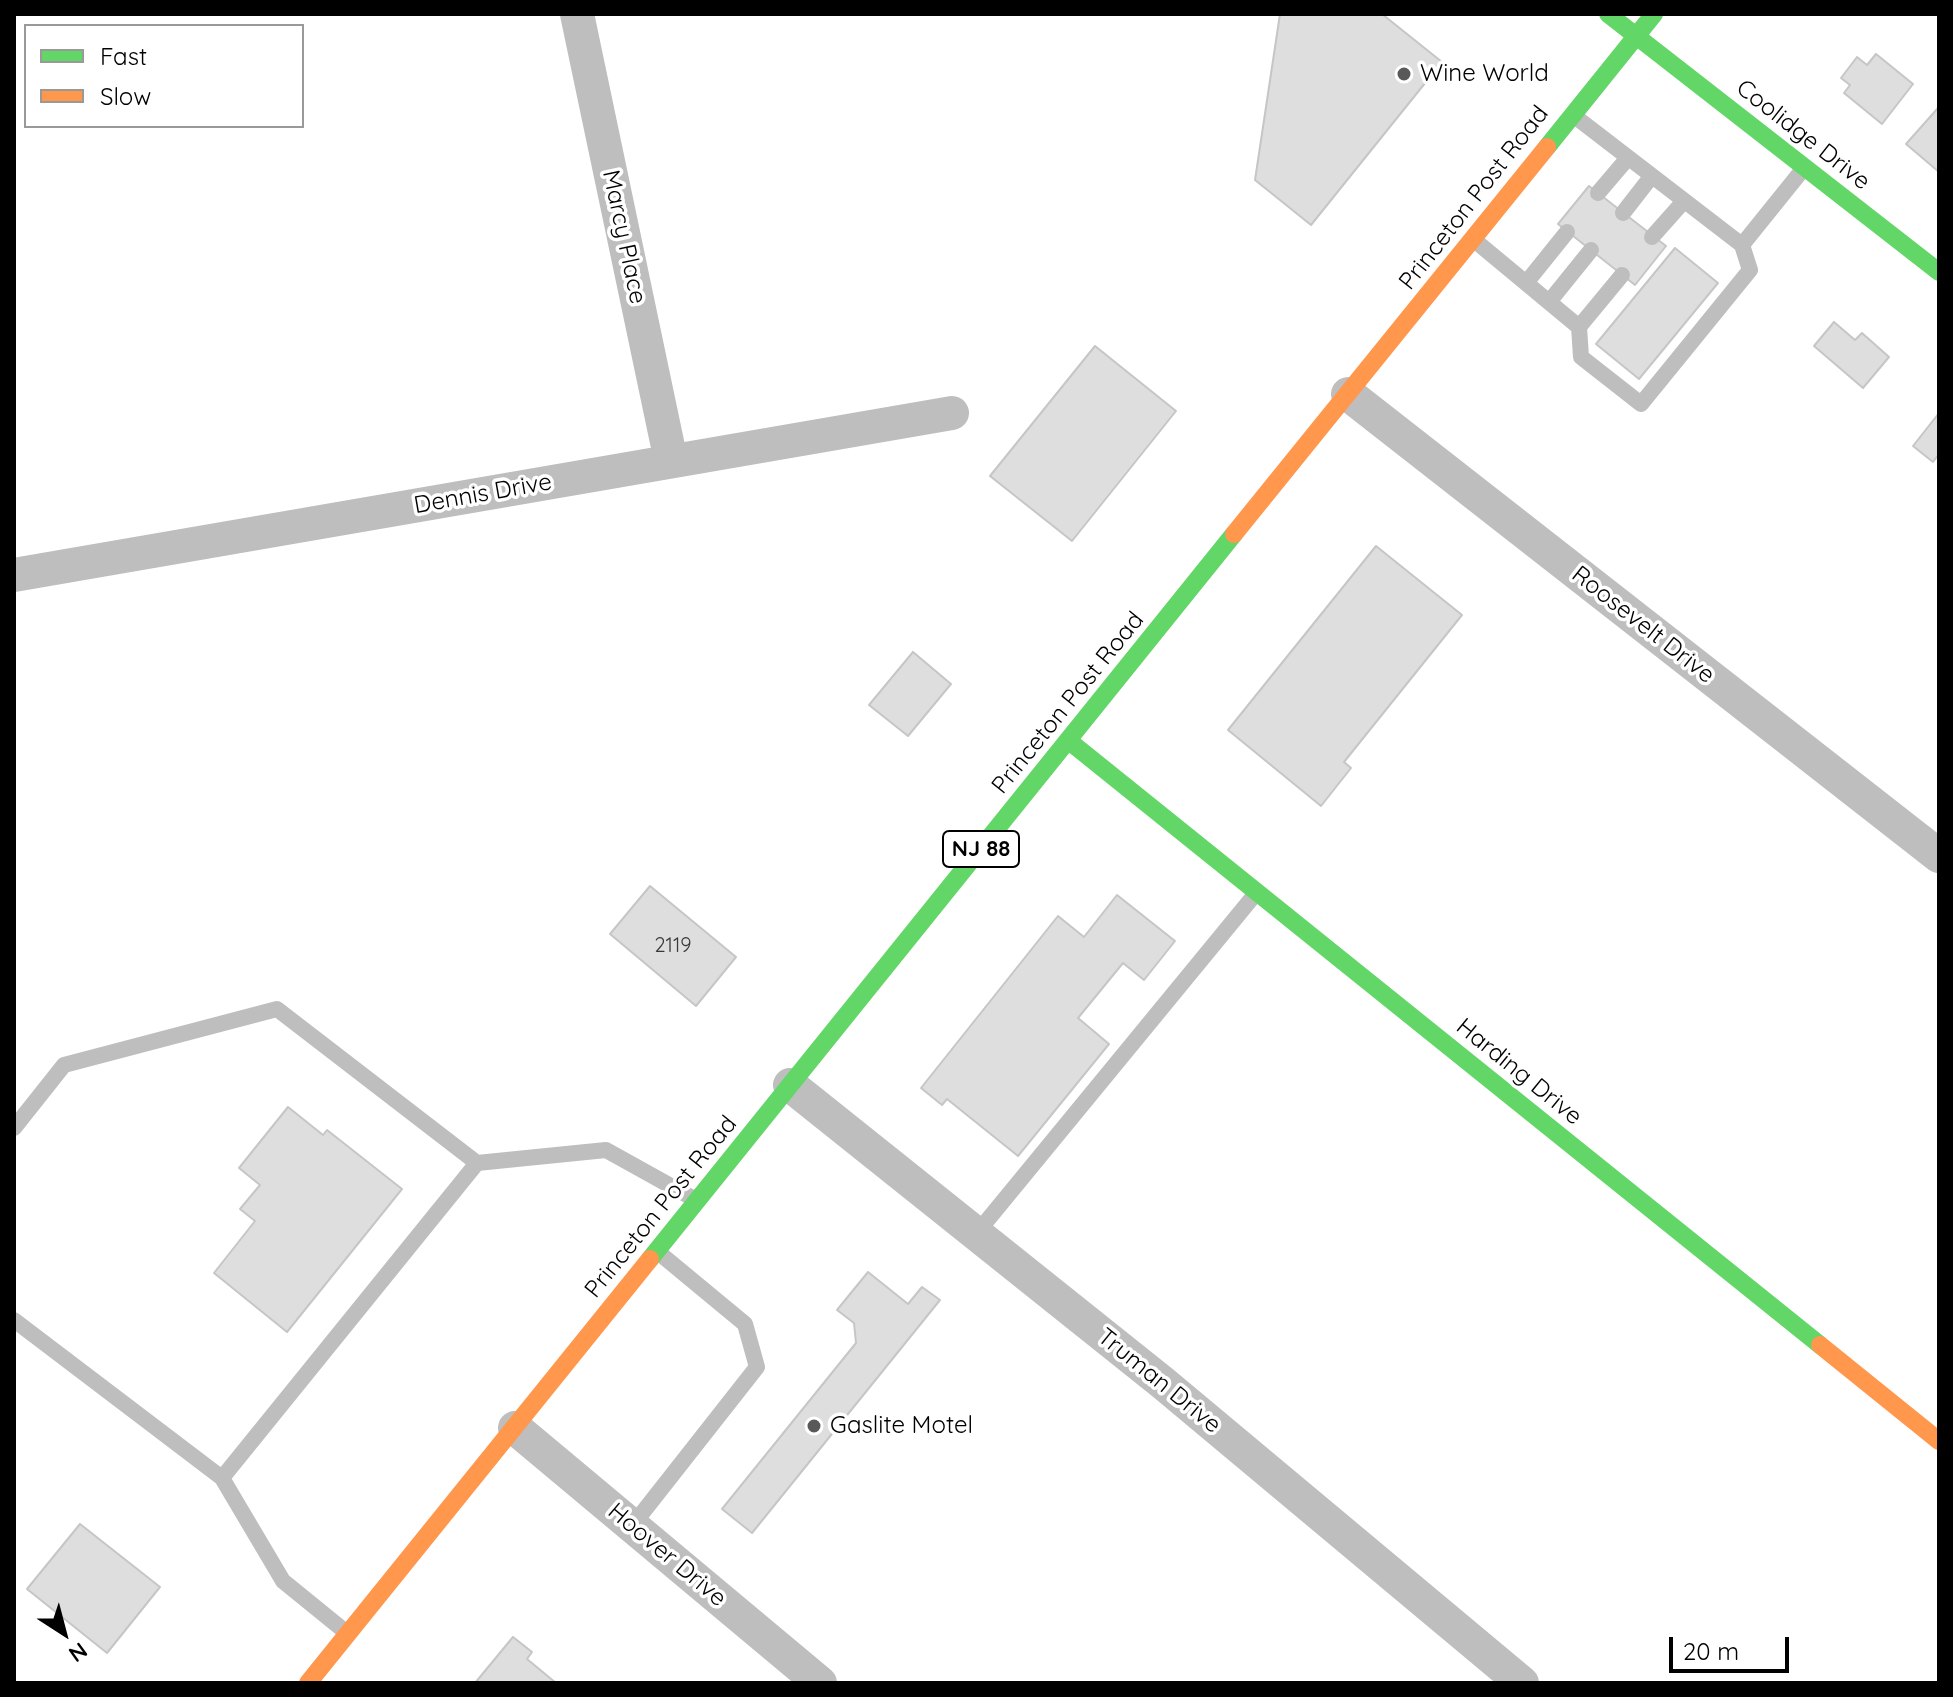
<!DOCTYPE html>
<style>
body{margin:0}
#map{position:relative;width:1953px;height:1697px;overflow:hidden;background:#fff;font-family:Quicksand,sans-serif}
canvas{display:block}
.frame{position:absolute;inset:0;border:16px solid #000;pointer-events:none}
.legend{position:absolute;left:24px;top:24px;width:280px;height:104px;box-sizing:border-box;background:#fff;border:2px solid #999;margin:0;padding:10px 14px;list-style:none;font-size:24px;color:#000}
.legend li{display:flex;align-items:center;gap:16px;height:40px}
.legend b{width:40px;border:2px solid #999}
.north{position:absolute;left:24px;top:1593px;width:80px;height:80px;-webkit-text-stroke:6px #fff;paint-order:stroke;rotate:144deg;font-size:22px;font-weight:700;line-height:32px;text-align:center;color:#000}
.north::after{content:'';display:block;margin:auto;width:28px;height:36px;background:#000;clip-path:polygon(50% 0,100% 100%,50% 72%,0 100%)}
.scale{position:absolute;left:1669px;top:1637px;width:120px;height:36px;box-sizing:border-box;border:4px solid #000;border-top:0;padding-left:10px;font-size:24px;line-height:28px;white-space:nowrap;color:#000;-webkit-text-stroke:6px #fff;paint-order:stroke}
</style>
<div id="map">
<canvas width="1953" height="1697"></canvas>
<div class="frame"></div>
<ul class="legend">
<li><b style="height:10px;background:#63d668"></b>Fast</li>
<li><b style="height:10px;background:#ff974d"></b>Slow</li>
</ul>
<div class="north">N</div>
<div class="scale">20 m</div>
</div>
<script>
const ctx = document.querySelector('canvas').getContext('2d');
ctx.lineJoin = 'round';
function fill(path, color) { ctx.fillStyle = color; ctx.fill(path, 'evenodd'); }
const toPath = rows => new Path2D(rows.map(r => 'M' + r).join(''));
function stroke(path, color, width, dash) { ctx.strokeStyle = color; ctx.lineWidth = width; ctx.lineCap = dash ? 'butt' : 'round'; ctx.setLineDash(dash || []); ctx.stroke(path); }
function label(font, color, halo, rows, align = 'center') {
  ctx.font = font + ' Quicksand,sans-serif'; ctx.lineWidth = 7; ctx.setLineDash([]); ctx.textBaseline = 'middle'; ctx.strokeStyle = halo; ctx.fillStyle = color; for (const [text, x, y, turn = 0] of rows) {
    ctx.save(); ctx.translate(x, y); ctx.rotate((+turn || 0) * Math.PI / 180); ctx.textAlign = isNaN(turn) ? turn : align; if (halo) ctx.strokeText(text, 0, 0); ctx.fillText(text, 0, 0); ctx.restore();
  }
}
const building = toPath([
 [1280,14,1382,14,1442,62,1311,225,1255,180,1280,14],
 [1876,54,1913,84,1882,124,1844,93,1850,85,1841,78,1857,57,1867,65,1876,54],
 [1938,108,1939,109,1939,172,1906,144,1938,108],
 [1589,186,1666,246,1635,285,1558,224,1589,186],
 [1675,248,1718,283,1639,379,1596,344,1675,248],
 [1834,322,1855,340,1862,333,1889,357,1863,388,1814,346,1834,322],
 [1095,346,1176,411,1072,541,990,476,1095,346],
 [1939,413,1939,454,1933,462,1913,446,1939,413],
 [1376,546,1462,615,1344,762,1351,768,1321,806,1228,730,1376,546],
 [913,652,951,684,908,736,869,705,913,652],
 [650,886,736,957,696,1006,610,934,650,886],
 [1117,895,1175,941,1144,980,1123,963,1078,1018,1109,1044,1018,1156,947,1099,942,1105,921,1088,1058,916,1084,937,1117,895],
 [288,1107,323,1135,327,1130,402,1189,287,1332,214,1273,255,1221,240,1209,260,1185,239,1168,288,1107],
 [868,1272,908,1304,922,1287,940,1300,752,1533,722,1509,856,1343,854,1323,837,1310,868,1272],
 [80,1524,160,1587,107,1653,27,1589,80,1524],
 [513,1637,532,1652,527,1659,556,1683,475,1683,513,1637]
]);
const lane = toPath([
 [1573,115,1742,245,1804,168],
 [1598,193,1627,159],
 [1623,213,1651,177],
 [1652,237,1684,201],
 [1473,239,1579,327],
 [1622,275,1579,327,1581,357,1641,404,1750,270,1742,245],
 [1526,283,1567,232],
 [1549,302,1591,250],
 [14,1128,64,1065,277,1009,477,1163,222,1478],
 [477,1163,606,1150,696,1200],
 [976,1234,1257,892],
 [14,1320,222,1478,283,1581,347,1633],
 [632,1526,757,1367,745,1324,658,1252]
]);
const street = toPath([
 [577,14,671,461],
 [1348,394,1939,856],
 [14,575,952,413],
 [790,1085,1163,1383,1522,1683],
 [515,1428,820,1683]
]);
const fast = toPath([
 [1608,14,1939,272],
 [1547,147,1654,14],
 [1069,741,1820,1345],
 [650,1259,1234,534]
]);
const slow = toPath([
 [1234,534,1547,147],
 [1820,1345,1939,1441],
 [308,1683,650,1259]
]);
const markers = [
 [1404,74,8,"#595959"],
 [814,1426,8,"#595959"]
];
const numberNames = [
 ["2119",673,946]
];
const shields = [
 [981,849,76]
];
const shieldNames = [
 ["NJ 88",981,849]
];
const poiNames = [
 ["Wine World",1420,74],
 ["Gaslite Motel",830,1426]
];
const streetNames = [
 ["Coolidge Drive",1803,135,38],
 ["Princeton Post Road",1474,198,-52],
 ["Marcy Place",624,237,78],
 ["Dennis Drive",483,494,-10],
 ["Roosevelt Drive",1643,625,38],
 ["Princeton Post Road",1068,703,-51],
 ["Harding Drive",1519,1072,39],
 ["Princeton Post Road",661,1207,-51],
 ["Truman Drive",1159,1381,39],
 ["Hoover Drive",667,1555,40]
];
fill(building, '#dedede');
stroke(building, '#c6c6c6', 2);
stroke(lane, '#bebebe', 16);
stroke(street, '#bebebe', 34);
stroke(fast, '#63d668', 18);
stroke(slow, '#ff974d', 18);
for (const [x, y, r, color] of markers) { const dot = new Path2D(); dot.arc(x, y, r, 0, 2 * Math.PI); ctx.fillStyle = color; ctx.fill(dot); stroke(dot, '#fff', 3); }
label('20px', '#383838', null, numberNames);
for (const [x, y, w] of shields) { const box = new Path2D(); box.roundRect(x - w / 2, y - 18, w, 36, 6); ctx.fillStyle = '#fff'; ctx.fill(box); stroke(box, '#000', 2); }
label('bold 22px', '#000', null, shieldNames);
label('24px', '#000', '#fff', poiNames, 'left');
label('24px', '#000', '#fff', streetNames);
</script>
